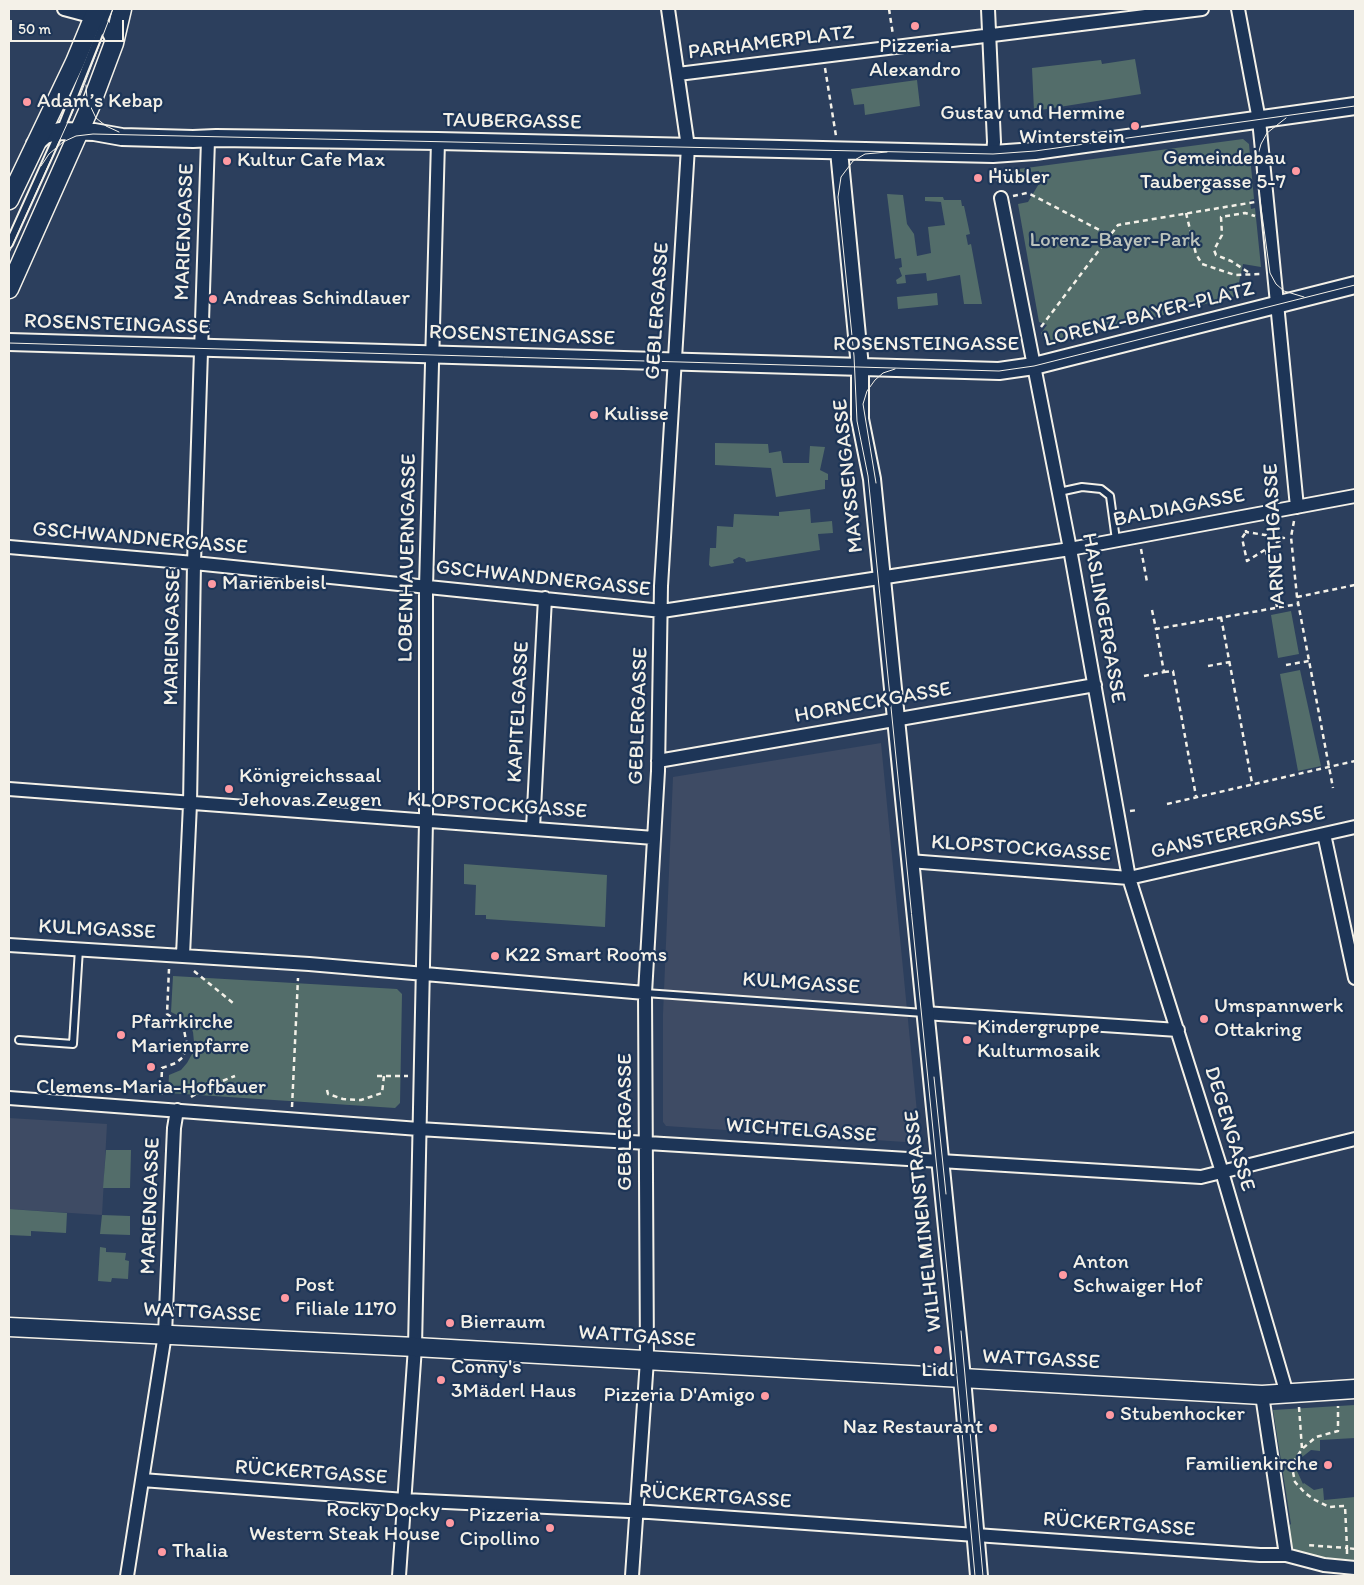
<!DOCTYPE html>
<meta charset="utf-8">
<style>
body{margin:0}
#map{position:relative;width:1364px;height:1585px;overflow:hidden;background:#2c3f5d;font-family:Itim,sans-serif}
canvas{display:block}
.frame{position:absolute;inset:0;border:10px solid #f4f1e8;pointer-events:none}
.scale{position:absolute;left:10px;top:20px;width:114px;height:22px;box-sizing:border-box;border:2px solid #f4f1e8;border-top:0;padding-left:6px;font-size:15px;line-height:18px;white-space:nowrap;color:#f4f1e8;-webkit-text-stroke:4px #1d3557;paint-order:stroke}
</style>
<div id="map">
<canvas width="1364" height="1585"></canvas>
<div class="frame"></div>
<div class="scale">50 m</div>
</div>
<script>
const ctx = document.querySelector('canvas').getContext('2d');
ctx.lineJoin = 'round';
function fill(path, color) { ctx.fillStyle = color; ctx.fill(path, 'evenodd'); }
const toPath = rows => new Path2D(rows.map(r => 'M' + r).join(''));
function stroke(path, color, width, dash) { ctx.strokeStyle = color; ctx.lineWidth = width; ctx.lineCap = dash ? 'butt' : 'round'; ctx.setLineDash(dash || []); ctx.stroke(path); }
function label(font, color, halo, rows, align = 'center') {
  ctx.font = font + ' Itim,sans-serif'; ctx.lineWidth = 4.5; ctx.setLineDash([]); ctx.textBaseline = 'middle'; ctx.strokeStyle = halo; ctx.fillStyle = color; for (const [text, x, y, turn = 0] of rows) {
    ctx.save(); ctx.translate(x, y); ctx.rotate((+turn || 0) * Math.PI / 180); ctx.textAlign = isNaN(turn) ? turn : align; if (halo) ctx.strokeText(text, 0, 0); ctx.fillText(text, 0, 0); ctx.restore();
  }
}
const built = toPath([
 [881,743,920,1143,666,1126,663,1122,663,1014,673,777],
 [9,1118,107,1124,102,1215,9,1209]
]);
const green = toPath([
 [1135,59,1141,94,1034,111,1032,68,1101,60,1102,64],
 [917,80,920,106,865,115,864,104,854,105,851,89],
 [1243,139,1249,144,1254,199,1250,200,1251,209,1255,208,1261,267,1243,264,1236,296,1052,344,1045,343,1041,333,1047,325,1039,322,1018,204,1028,202,1040,182,1039,171,1012,174,1011,170],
 [887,194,903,195,907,224,914,234,917,256,931,253,928,227,945,225,941,202,925,201,925,197,943,197,944,200,961,200,962,206,964,206,970,234,966,235,968,245,971,244,982,304,964,304,960,275,927,281,926,273,905,275,906,283,897,284,896,280,902,276,899,268,902,267,901,258,895,259],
 [937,293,938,305,898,309,897,297],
 [715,443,768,444,769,453,781,451,783,463,809,463,810,446,825,447,820,470,828,474,828,480,825,480,825,489,776,497,771,468,715,465],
 [810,509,811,523,832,521,833,533,818,534,820,550,746,562,745,559,739,557,733,560,734,563,711,567,709,565,710,548,716,548,717,526,733,527,734,514,779,516,779,512],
 [1291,611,1299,654,1278,658,1271,615],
 [1300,670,1321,766,1298,771,1280,674],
 [464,864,607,875,605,927,486,919,486,915,475,915,476,885,464,884],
 [173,976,397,989,402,994,400,1103,395,1108,168,1093,169,1075,181,1070,187,1063,192,1054,194,1042,193,1032,189,1024,181,1017,171,1012],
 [106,1150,131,1150,130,1188,103,1188],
 [9,1209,67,1213,66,1233,31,1231,31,1236,9,1235],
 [102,1215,130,1216,130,1235,100,1234],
 [100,1247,106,1248,106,1252,126,1253,125,1260,129,1261,128,1279,112,1278,111,1282,98,1281],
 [1355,1405,1355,1438,1320,1440,1320,1451,1311,1450,1301,1458,1297,1471,1303,1484,1304,1483,1314,1490,1323,1488,1324,1500,1355,1497,1355,1571,1331,1569,1332,1559,1316,1558,1300,1553,1293,1548,1288,1539,1287,1527,1291,1524,1273,1410]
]);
const path = toPath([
 [889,9,893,35],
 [825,68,836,136],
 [995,168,999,185],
 [1013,196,1027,193,1032,195,1111,236],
 [1186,213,1196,254,1202,264,1235,275,1260,274],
 [1248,272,1231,261,1216,255,1214,250,1222,235,1221,217,1245,213,1255,216],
 [1041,327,1118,225,1255,202],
 [1294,521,1291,537,1297,597,1333,788],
 [1246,530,1246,532,1284,538,1247,561,1242,538,1246,532],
 [1141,549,1147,582],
 [1266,550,1277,607],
 [1297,597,1355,585],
 [1152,610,1156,629],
 [1221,617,1252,783],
 [1286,665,1309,661],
 [1208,666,1230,662],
 [1164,672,1173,671,1196,796],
 [1144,676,1164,672,1156,629,1298,604],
 [1167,804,1355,761],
 [1130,811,1138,810],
 [194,971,233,1003],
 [377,1076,408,1076],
 [327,1090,328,1094,343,1099,361,1100,382,1093,384,1076],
 [161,1095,162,1068,176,1063,183,1057,187,1045,183,1025,167,1014,169,969],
 [191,1097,207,1087,235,1076],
 [292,1107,298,978],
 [1299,1407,1302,1449],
 [1293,1472,1295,1482,1305,1493,1315,1500,1329,1507,1345,1506,1347,1548,1306,1545],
 [1293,1472,1293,1463,1302,1449,1316,1437,1338,1431,1338,1406],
 [1347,1554,1347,1548,1355,1549]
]);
const service = toPath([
 [9,244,60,131,109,9],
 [1059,492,1082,487,1101,489,1110,496,1116,540],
 [645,993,924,1013],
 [19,1040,73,1044,79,949]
]);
const minor = toPath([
 [64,9,94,17,106,28,114,43],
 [988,9,994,142,993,154],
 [1238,9,1259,120,1297,507],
 [678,74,1202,9],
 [1001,198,1070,549,1129,878,1222,1172,1287,1394],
 [9,547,194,563,662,611,1070,549,1355,496],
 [658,761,1095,685],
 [9,789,654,838],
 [533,828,545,598],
 [1324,834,1355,978],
 [909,861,1129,878,1355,827],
 [9,945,309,964,645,993],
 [183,955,190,804,194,563,208,140],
 [924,1013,1178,1030],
 [9,1098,419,1129,1201,1177,1355,1139],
 [1262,1395,1286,1555],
 [142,1480,405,1500,649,1512,1260,1555,1286,1555,1324,1565,1355,1568],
 [127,1576,165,1334,174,1128,177,1110],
 [399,1576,415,1347,426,821,426,587,438,141],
 [632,1576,647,1360,645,993,658,771,661,586,688,147,668,9]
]);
const tertiary = toPath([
 [35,144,45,135,60,131,94,132,122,137,193,139,216,138,438,141,993,154,1035,151,1355,106],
 [839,151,860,367,860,419,872,479,962,1378,979,1576],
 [9,342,999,371,1034,366,1355,285]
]);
const secondary = toPath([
 [9,200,75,62,97,9],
 [9,289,90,107,114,43,122,9],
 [9,1327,415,1347,1262,1395,1355,1389]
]);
const tram = toPath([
 [86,85,87,99,96,118,106,126,119,132],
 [1286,118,1267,133,1261,144,1257,158,1257,178,1270,273,1276,284,1284,291,1304,297],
 [887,152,865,154,853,161,841,177,838,197,854,356,857,421,868,476,871,506,952,1321,975,1576],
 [41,166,49,154,63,142,76,136,93,134,993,154,1035,151,1355,106],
 [9,253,81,93,113,9],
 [9,343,999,371,1034,366,1355,285],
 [876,483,863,404,867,391,875,380,883,373,895,369],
 [934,1077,946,1194],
 [961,1331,983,1576]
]);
const markers = [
 [915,26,5,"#ff9aa2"],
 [27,102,5,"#ff9aa2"],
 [1135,126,5,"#ff9aa2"],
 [227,161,5,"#ff9aa2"],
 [1296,171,5,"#ff9aa2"],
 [978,178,5,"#ff9aa2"],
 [213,299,5,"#ff9aa2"],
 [594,415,5,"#ff9aa2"],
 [212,584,5,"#ff9aa2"],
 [229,789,5,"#ff9aa2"],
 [495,956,5,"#ff9aa2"],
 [1204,1019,5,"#ff9aa2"],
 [121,1035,5,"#ff9aa2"],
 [967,1040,5,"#ff9aa2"],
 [151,1067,5,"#ff9aa2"],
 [1063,1275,5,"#ff9aa2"],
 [285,1298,5,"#ff9aa2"],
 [450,1323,5,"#ff9aa2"],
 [938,1350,5,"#ff9aa2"],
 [441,1380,5,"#ff9aa2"],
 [765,1396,5,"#ff9aa2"],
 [1110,1415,5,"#ff9aa2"],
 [993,1428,5,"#ff9aa2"],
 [1328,1465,5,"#ff9aa2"],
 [450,1523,5,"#ff9aa2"],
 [550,1528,5,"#ff9aa2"],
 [162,1552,5,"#ff9aa2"]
];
const streetNames = [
 ["PARHAMERPLATZ",771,43,-7],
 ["TAUBERGASSE",512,122,1],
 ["MARIENGASSE",185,232,-88],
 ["GEBLERGASSE",658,311,-86],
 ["LORENZ-BAYER-PLATZ",1149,315,-14],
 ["ROSENSTEINGASSE",117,325,2],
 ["ROSENSTEINGASSE",522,336,2],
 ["ROSENSTEINGASSE",926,345],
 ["MAYSSENGASSE",849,476,-96],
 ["BALDIAGASSE",1179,508,-11],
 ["ARNETHGASSE",1275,534,-93],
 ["GSCHWANDNERGASSE",140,539,5],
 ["LOBENHAUERNGASSE",408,558,-89],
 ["GSCHWANDNERGASSE",543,579,6],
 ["HASLINGERGASSE",1103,618,80],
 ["MARIENGASSE",173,637,-89],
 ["HORNECKGASSE",873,703,-10],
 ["KAPITELGASSE",519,712,-87],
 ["GEBLERGASSE",639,716,-88],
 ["KLOPSTOCKGASSE",497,806,4],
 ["GANSTERERGASSE",1238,833,-13],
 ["KLOPSTOCKGASSE",1021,849,4],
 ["KULMGASSE",97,930,3],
 ["KULMGASSE",801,984,4],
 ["GEBLERGASSE",626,1122,-90],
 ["DEGENGASSE",1229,1129,73],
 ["WICHTELGASSE",801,1131,4],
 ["MARIENGASSE",151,1206,-88],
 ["WILHELMINENSTRASSE",924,1221,-96],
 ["WATTGASSE",202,1313,3],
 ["WATTGASSE",637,1337,4],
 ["WATTGASSE",1041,1360,3],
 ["RÜCKERTGASSE",311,1473,4],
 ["RÜCKERTGASSE",715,1497,4],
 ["RÜCKERTGASSE",1119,1525,4]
];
const poiNames = [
 ["Pizzeria",915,47,"center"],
 ["Alexandro",915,71,"center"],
 ["Adam’s Kebap",37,102],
 ["Gustav und Hermine",1125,114,"right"],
 ["Winterstein",1125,138,"right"],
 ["Gemeindebau",1286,159,"right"],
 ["Taubergasse 5-7",1286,183,"right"],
 ["Kultur Cafe Max",237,161],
 ["Hübler",988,178],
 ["Andreas Schindlauer",223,299],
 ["Kulisse",604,415],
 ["Marienbeisl",222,584],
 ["Königreichssaal",239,777],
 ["Jehovas Zeugen",239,801],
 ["K22 Smart Rooms",505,956],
 ["Umspannwerk",1214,1007],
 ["Ottakring",1214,1031],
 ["Pfarrkirche",131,1023],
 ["Marienpfarre",131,1047],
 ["Kindergruppe",977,1028],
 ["Kulturmosaik",977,1052],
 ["Clemens-Maria-Hofbauer",151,1088,"center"],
 ["Anton",1073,1263],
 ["Schwaiger Hof",1073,1287],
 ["Post",295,1286],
 ["Filiale 1170",295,1310],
 ["Bierraum",460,1323],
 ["Conny's",451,1368],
 ["3Mäderl Haus",451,1392],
 ["Lidl",938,1371,"center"],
 ["Pizzeria D'Amigo",755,1396,"right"],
 ["Stubenhocker",1120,1415],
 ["Naz Restaurant",983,1428,"right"],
 ["Familienkirche",1318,1465,"right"],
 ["Rocky Docky",440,1511,"right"],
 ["Western Steak House",440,1535,"right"],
 ["Pizzeria",540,1516,"right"],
 ["Cipollino",540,1540,"right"],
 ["Thalia",172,1552]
];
const parkNames = [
 ["Lorenz-Bayer-Park",1115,241]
];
fill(built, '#3e4b64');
fill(green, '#536d6a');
stroke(service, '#f4f1e8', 10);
stroke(minor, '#f4f1e8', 16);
stroke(tertiary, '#f4f1e8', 20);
stroke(secondary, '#f4f1e8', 21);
stroke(path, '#f4f1e8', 2.5, [5, 4]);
stroke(service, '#1d3557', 6);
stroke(minor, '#1d3557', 12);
stroke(tertiary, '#1d3557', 16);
stroke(secondary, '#1d3557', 18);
stroke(tram, '#f4f1e8', 1);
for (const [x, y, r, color] of markers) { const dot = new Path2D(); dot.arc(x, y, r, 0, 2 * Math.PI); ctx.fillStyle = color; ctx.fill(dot); stroke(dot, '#1d3557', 2); }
label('21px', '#f4f1e8', '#1d3557', streetNames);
label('21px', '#f4f1e8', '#1d3557', poiNames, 'left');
label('21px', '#bcc3bc', '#1d3557', parkNames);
</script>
